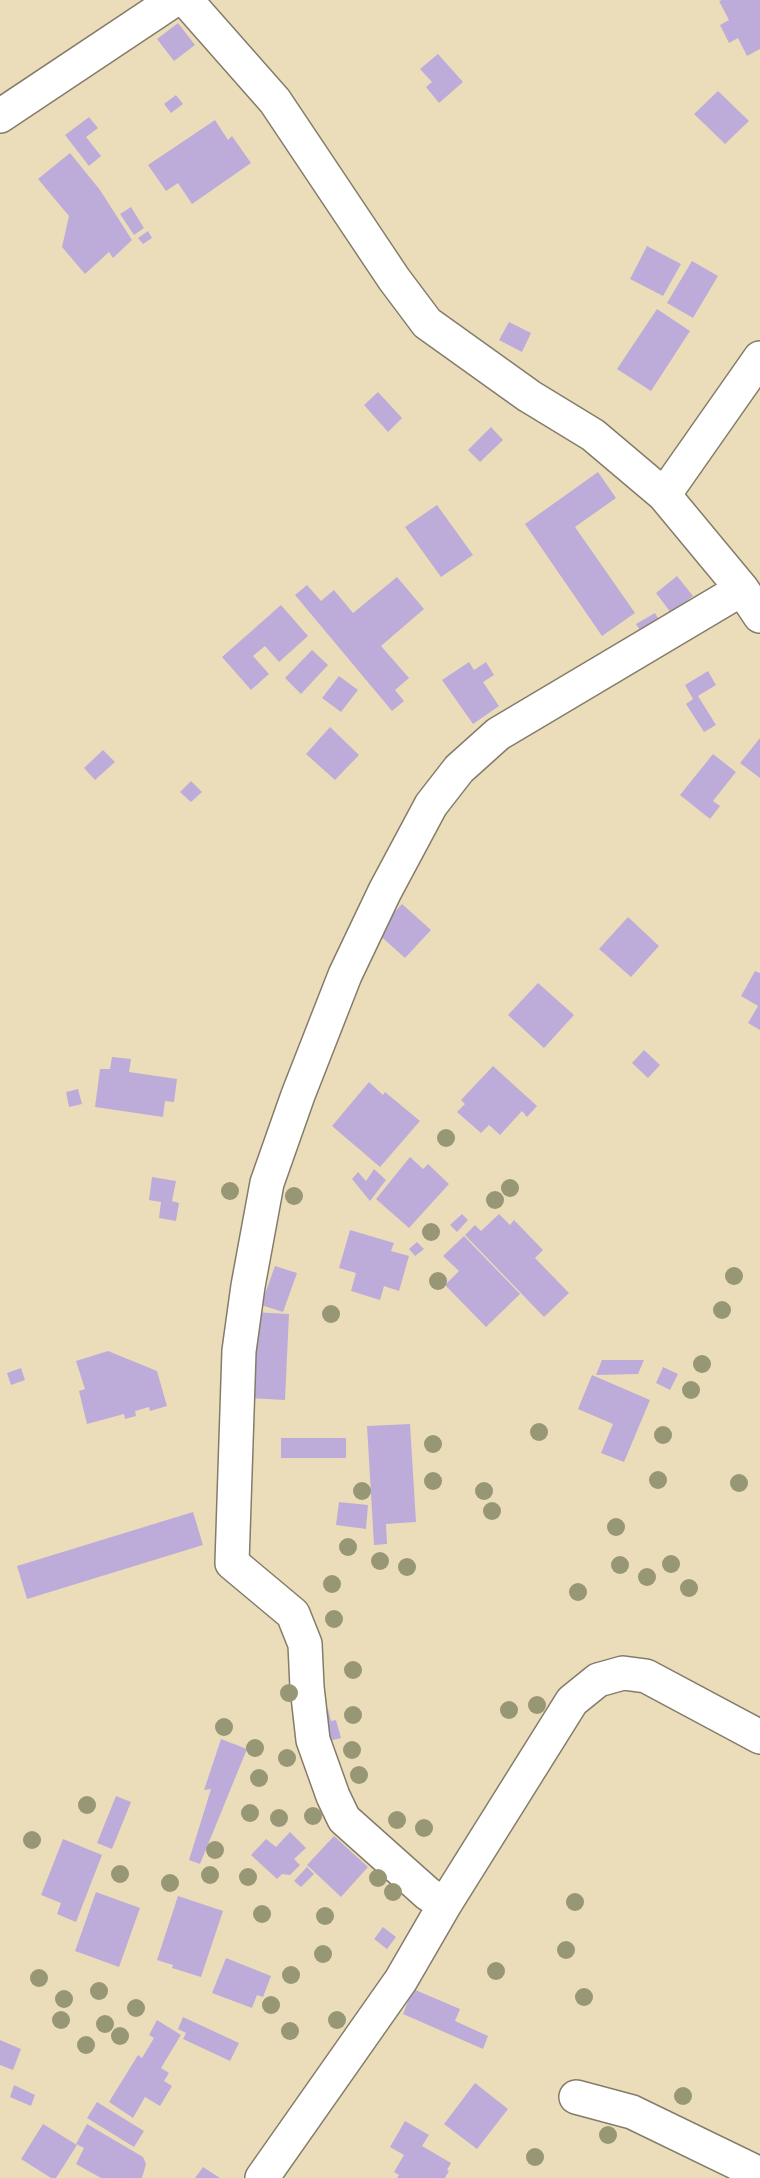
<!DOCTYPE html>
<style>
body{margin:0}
canvas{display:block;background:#ebddb9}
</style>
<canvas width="760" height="2178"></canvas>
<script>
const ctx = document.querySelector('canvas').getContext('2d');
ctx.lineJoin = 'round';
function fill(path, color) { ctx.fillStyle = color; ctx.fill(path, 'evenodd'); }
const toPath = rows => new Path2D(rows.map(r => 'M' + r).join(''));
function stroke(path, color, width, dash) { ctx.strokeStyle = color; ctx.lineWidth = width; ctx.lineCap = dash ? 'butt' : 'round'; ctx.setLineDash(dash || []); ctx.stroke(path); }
const building = toPath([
 [722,0,760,0,760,49,747,56,738,38,729,43,720,25,729,20,719,1],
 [178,23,195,45,174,61,157,39],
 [438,54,463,82,439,103,426,87,432,82,420,69],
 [718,91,749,121,725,144,694,114],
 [176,95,183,104,171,113,164,104],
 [89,117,98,128,86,137,101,156,89,166,65,135],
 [215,120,228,140,232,136,251,163,192,204,178,183,166,191,148,165],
 [70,153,100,190,132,240,113,258,109,252,85,274,62,247,69,216,38,179],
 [131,207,144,228,134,235,120,214],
 [148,231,152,238,143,244,138,238],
 [647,246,681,264,663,296,630,279],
 [692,261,718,276,693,318,667,303],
 [657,309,690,331,651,391,617,369],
 [509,322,531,333,522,352,499,340],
 [378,392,402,418,388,432,364,405],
 [491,427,503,440,480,462,468,450],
 [598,472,616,498,575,527,635,613,602,636,525,524],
 [437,505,473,555,441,577,405,527],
 [677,576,693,596,671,613,656,593],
 [397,577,424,609,381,646,409,678,395,690,404,701,392,711,295,595,307,585,321,601,334,590,353,613],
 [281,605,308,636,279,662,265,646,253,656,269,674,251,690,222,657],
 [655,613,663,627,645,638,636,624],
 [312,650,328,665,301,694,285,678],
 [469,662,474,670,486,662,494,675,483,682,499,706,473,724,442,680],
 [708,671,716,685,698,696,716,725,704,732,686,704,693,699,685,685],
 [339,676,358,690,341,712,322,698],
 [330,727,359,755,335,780,306,754],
 [760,738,760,778,740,763],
 [103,750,115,762,95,780,84,768],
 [713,754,736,772,713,801,720,806,710,819,680,795],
 [191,781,202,792,191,802,180,792],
 [402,904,431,930,405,958,376,932],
 [628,917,659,946,631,977,599,949],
 [755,971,760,973,760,1030,748,1023,758,1006,741,996],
 [538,983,574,1015,544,1048,508,1015],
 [644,1050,660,1065,648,1078,632,1063],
 [112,1057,131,1059,129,1072,177,1079,174,1102,165,1101,163,1117,95,1107,100,1069,110,1069],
 [493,1066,537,1106,527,1117,522,1111,500,1135,489,1125,481,1133,457,1112,465,1104,461,1100],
 [369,1082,383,1095,385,1092,420,1121,380,1167,332,1126],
 [78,1089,82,1104,69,1107,66,1092],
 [410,1157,423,1169,428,1164,449,1184,409,1228,376,1199],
 [374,1169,386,1180,370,1201,352,1179,358,1172,366,1181],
 [152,1177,176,1181,172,1201,179,1203,176,1221,159,1218,161,1202,149,1200],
 [462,1214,468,1220,457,1232,450,1225],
 [499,1214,510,1225,514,1220,543,1250,535,1258,569,1293,544,1317,465,1235,475,1225,481,1231],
 [350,1230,394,1243,391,1251,409,1256,399,1291,384,1286,380,1300,351,1291,356,1273,339,1268],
 [464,1236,520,1294,486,1327,445,1285,459,1271,443,1256],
 [417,1242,424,1249,415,1256,409,1249],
 [275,1266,297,1273,283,1312,261,1305],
 [253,1312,289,1314,285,1400,248,1398],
 [108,1351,157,1371,167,1406,150,1411,149,1407,135,1411,136,1416,125,1419,124,1414,87,1424,79,1391,85,1389,76,1361],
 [602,1360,644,1360,638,1374,596,1375],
 [663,1367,678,1374,670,1390,656,1383],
 [21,1368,25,1380,11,1385,7,1373],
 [592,1375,650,1400,624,1462,601,1453,613,1424,578,1409],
 [410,1424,416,1522,386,1524,387,1544,374,1545,367,1426],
 [281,1438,346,1438,346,1458,281,1458],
 [339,1502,368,1505,366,1529,336,1525],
 [193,1512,203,1545,27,1599,17,1566],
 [328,1709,331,1721,336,1720,341,1738,324,1742,316,1712],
 [221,1739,247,1749,200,1864,189,1860,211,1789,204,1790],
 [116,1796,131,1802,112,1849,97,1843],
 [290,1832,306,1848,294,1859,300,1865,290,1875,282,1874,277,1879,251,1855,266,1839,276,1847],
 [334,1836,368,1867,341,1897,307,1865],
 [63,1839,102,1855,76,1922,57,1914,61,1903,41,1895],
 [307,1867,314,1874,301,1887,294,1881],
 [96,1892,140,1908,119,1967,75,1951],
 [178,1896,223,1911,201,1977,172,1968,173,1965,157,1960],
 [383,1927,396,1937,387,1949,374,1939],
 [226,1958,271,1976,263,1997,257,1995,252,2008,212,1993],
 [413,1989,460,2009,455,2021,488,2036,483,2049,403,2014],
 [183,2017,239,2043,230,2061,183,2039,186,2033,178,2029],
 [157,2020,181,2035,161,2068,169,2073,164,2081,172,2086,160,2106,145,2097,133,2118,109,2102,138,2055,142,2058,154,2038,149,2035],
 [0,2040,21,2049,13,2070,0,2065],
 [475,2083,508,2109,477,2149,444,2124],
 [14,2085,35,2095,31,2106,10,2097],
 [97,2102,144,2131,134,2147,87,2118],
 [405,2121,429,2135,422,2146,451,2163,447,2170,449,2171,445,2178,397,2178,399,2175,394,2172,404,2155,390,2147],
 [43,2124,77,2145,56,2178,51,2178,21,2159],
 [87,2124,143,2157,146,2164,142,2178,101,2178,76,2164,84,2148,76,2144],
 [203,2167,220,2178,195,2178]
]);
const minor = toPath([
 [186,0,275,101,394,279,427,323,529,396,593,435,664,495,742,589,760,616],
 [0,116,174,0],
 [664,495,760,358],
 [445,1904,428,1894,344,1819,333,1796,313,1740,307,1687,305,1644,293,1614,232,1563,239,1351,248,1286,267,1183,298,1095,345,975,385,891,431,805,459,769,498,734,742,589],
 [576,2097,632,2112,760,2174],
 [262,2178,401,1980,445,1904,572,1701,598,1680,623,1673,646,1676,760,1737]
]);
const trees = [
 [446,1138],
 [510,1188],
 [230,1191],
 [294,1196],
 [495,1200],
 [431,1232],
 [734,1276],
 [438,1281],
 [722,1310],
 [331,1314],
 [702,1364],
 [691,1390],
 [539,1432],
 [663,1435],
 [433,1444],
 [658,1480],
 [433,1481],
 [739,1483],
 [362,1491],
 [484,1491],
 [492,1511],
 [616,1527],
 [348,1547],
 [380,1561],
 [671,1564],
 [620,1565],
 [407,1567],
 [647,1577],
 [332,1584],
 [689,1588],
 [578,1592],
 [334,1619],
 [353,1670],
 [289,1693],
 [537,1705],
 [509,1710],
 [353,1715],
 [224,1727],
 [255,1748],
 [352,1750],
 [287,1758],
 [359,1775],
 [259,1778],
 [87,1805],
 [250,1813],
 [313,1816],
 [279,1818],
 [397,1820],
 [424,1828],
 [32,1840],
 [215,1850],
 [120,1874],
 [210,1875],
 [248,1877],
 [378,1878],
 [170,1883],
 [393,1892],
 [575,1902],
 [262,1914],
 [325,1916],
 [566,1950],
 [323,1954],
 [496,1971],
 [291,1975],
 [39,1978],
 [99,1991],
 [584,1997],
 [64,1999],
 [271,2005],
 [136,2008],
 [61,2020],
 [337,2020],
 [105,2024],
 [290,2031],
 [120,2036],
 [86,2045],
 [683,2096],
 [608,2135],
 [535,2157]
];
fill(building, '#bdacda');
stroke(minor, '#847c6a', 36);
stroke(minor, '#fff', 33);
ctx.fillStyle = '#979775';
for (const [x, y] of trees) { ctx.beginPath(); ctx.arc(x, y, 9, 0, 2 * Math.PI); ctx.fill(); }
</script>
